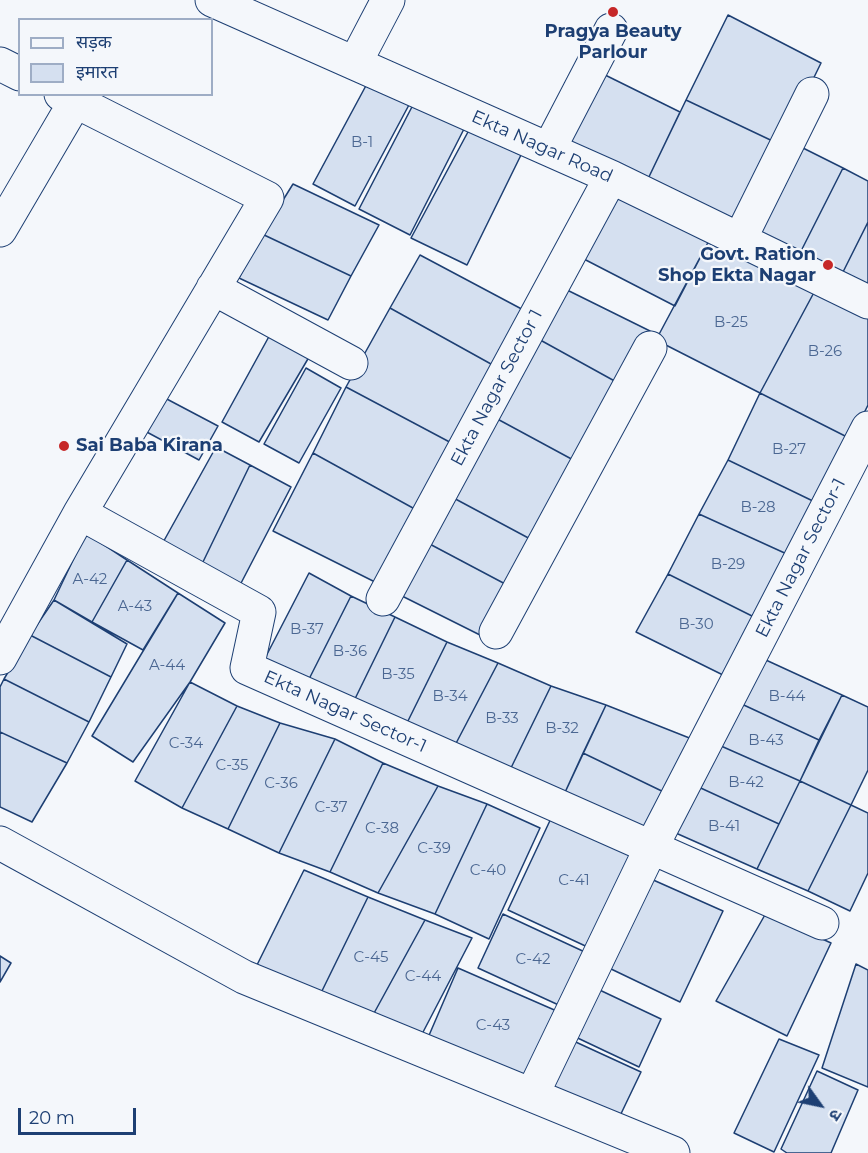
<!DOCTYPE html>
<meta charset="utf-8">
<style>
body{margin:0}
#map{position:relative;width:868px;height:1153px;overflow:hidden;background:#f4f7fb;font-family:Montserrat,"Noto Sans Devanagari",sans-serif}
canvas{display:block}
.legend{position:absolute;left:18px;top:18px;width:195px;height:78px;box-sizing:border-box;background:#f4f7fb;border:2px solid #9eadc5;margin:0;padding:8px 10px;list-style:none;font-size:18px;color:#1d3f73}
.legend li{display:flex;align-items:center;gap:12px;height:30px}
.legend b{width:30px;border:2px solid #9eadc5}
.north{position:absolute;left:790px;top:1075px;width:60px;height:60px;-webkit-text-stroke:4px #f4f7fb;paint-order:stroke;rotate:123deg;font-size:16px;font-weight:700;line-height:24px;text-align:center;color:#1d3f73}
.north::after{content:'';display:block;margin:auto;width:21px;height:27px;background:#1d3f73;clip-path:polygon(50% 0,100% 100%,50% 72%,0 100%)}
.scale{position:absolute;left:18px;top:1108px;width:118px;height:27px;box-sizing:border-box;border:3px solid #1d3f73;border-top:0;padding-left:8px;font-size:18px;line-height:21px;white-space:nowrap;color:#1d3f73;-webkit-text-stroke:4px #f4f7fb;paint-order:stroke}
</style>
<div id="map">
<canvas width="868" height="1153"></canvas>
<ul class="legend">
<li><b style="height:8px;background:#f4f7fb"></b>सड़क</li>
<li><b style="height:16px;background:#d5e0f0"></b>इमारत</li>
</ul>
<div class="north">उ</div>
<div class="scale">20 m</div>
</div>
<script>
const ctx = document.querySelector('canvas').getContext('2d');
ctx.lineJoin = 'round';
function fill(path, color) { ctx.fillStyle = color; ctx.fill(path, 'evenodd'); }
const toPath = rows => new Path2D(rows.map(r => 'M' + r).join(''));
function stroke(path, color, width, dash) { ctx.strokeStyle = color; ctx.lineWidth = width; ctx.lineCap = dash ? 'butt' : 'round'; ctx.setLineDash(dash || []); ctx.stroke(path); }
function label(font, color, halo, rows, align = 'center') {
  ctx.font = font + ' Montserrat,sans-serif'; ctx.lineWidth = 4.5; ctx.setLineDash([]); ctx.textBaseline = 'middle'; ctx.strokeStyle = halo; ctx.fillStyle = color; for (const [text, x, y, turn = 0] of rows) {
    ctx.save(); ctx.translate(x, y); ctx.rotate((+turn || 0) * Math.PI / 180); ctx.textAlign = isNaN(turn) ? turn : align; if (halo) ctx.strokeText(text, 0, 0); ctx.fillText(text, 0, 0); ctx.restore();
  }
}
const building = toPath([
 [728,15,821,63,781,145,686,100,728,15],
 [595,70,680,112,646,183,559,142,595,70],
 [369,80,410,103,355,206,313,184,369,80],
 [686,100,781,145,740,230,646,183,686,100],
 [415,101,465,127,410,235,359,209,415,101],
 [469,130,521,155,467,265,411,238,469,130],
 [793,143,843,168,797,259,747,234,793,143],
 [843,168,868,181,868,222,839,280,797,259,843,168],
 [293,184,379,225,351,276,262,234,293,184],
 [616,186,712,235,675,306,580,257,616,186],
 [868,222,868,295,839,280,868,222],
 [262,234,351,276,328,320,239,278,262,234],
 [712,235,818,285,760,393,656,340,712,235],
 [420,255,531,314,500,369,390,308,420,255],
 [818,285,868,310,868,405,851,439,760,393,818,285],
 [559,286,650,331,620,384,533,336,559,286],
 [390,308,500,369,459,447,346,387,390,308],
 [272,331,312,352,259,442,222,422,272,331],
 [533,336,620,384,577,462,490,415,533,336],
 [306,368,341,388,299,463,264,444,306,368],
 [346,387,459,447,422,513,313,453,346,387],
 [760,393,851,439,817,503,728,460,760,393],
 [163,397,218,426,199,460,143,430,163,397],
 [490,415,577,462,534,541,448,495,490,415],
 [216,447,250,465,201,566,161,546,216,447],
 [313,453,422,513,383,586,273,531,313,453],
 [728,460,817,503,789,555,699,514,728,460],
 [250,465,291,487,239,587,201,566,250,465],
 [448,495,534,541,509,586,424,541,448,495],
 [699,514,789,555,756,618,668,574,699,514],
 [86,533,127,560,92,622,54,600,86,533],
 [424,541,509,586,482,636,396,593,424,541],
 [127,560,178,593,143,650,92,622,127,560],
 [309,573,351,596,305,687,262,664,309,573],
 [668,574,756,618,725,676,636,632,668,574],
 [178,593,225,623,190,682,133,762,92,736,178,593],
 [351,596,395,617,350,709,305,687,351,596],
 [54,600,127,644,111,677,30,635,54,600],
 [395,617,447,642,403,731,350,709,395,617],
 [30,635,111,677,89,722,4,679,30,635],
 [447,642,498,663,452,751,403,731,447,642],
 [755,655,842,695,819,740,733,700,755,655],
 [498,663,551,686,508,774,452,751,498,663],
 [4,679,89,722,67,763,0,732,0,687,4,679],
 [190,682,237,706,182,808,135,781,190,682],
 [551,686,606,705,561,801,508,774,551,686],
 [842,695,868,707,868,770,851,805,800,781,842,695],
 [733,700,819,740,800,781,712,742,733,700],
 [606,705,697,741,670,795,583,753,606,705],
 [237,706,280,723,228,829,182,808,237,706],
 [280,723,335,739,279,853,228,829,280,723],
 [0,732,67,763,32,822,0,807,0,732],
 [335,739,383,763,330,872,279,853,335,739],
 [712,742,800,781,779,824,692,784,712,742],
 [583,753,670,795,644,845,561,801,583,753],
 [383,763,438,786,378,893,330,872,383,763],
 [800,781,851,805,808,891,757,869,800,781],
 [692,784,779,824,757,869,669,830,692,784],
 [438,786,487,804,435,914,378,893,438,786],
 [487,804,540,828,489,939,435,914,487,804],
 [851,805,868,813,868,873,850,911,808,891,851,805],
 [554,812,640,852,594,950,508,910,554,812],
 [304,870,368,897,319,997,255,969,304,870],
 [651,879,723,911,680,1002,609,968,651,879],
 [368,897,425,920,373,1015,319,997,368,897],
 [766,913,831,943,787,1036,716,1001,766,913],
 [503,914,587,953,563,1007,478,968,503,914],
 [425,920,472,938,421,1036,373,1015,425,920],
 [0,956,11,963,0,982,0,956],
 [856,964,868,970,868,1087,822,1068,856,964],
 [458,968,559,1012,528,1084,427,1040,458,968],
 [589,985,661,1019,639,1067,567,1033,589,985],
 [567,1038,641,1072,618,1120,544,1086,567,1038],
 [779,1039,819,1055,774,1152,734,1133,779,1039],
 [817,1071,858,1090,831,1153,787,1153,781,1149,817,1071]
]);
const street = toPath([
 [212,0,611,177,868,302],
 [355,63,388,0],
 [0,64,20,74],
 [549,149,611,30],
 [0,230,75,102],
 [739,241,812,94],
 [213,288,351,363],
 [80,513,259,612,247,668,822,923],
 [383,599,611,177],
 [496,632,650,348],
 [0,658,80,513,267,198,61,94],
 [0,843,244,977,673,1153],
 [532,1095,651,848,868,428]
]);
const markers = [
 [613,12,6,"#c62828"],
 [828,265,6,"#c62828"],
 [64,446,6,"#c62828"]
];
const numberNames = [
 ["B-1",362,143],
 ["B-25",731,323],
 ["B-26",825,352],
 ["B-27",789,450],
 ["B-28",758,508],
 ["B-29",728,565],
 ["A-42",90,580],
 ["A-43",135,607],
 ["B-30",696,625],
 ["B-37",307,630],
 ["B-36",350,652],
 ["A-44",167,666],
 ["B-35",398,675],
 ["B-34",450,697],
 ["B-44",787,697],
 ["B-33",502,719],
 ["B-32",562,729],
 ["B-43",766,741],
 ["C-34",186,744],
 ["C-35",232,766],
 ["B-42",746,783],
 ["C-36",281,784],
 ["C-37",331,808],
 ["B-41",724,827],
 ["C-38",382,829],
 ["C-39",434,849],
 ["C-40",488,871],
 ["C-41",574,881],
 ["C-45",371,958],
 ["C-42",533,960],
 ["C-44",423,977],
 ["C-43",493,1026]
];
const poiNames = [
 ["Pragya Beauty",613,32],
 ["Parlour",613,53],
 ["Govt. Ration",816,255,"right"],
 ["Shop Ekta Nagar",816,276,"right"],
 ["Sai Baba Kirana",76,446,"left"]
];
const streetNames = [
 ["Ekta Nagar Road",542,147,24],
 ["Ekta Nagar Sector 1",497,388,-62],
 ["Ekta Nagar Sector-1",801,558,-63],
 ["Ekta Nagar Sector-1",345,712,24]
];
fill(building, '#d5e0f0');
stroke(building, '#1d3f73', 1.5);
stroke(street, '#1d3f73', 35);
stroke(street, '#f4f7fb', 33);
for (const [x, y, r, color] of markers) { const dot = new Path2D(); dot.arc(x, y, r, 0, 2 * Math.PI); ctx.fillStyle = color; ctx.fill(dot); stroke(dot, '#f4f7fb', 2); }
label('15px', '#4b6792', null, numberNames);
label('bold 18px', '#1d3f73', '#f4f7fb', poiNames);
label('18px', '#1d3f73', '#f4f7fb', streetNames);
</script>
